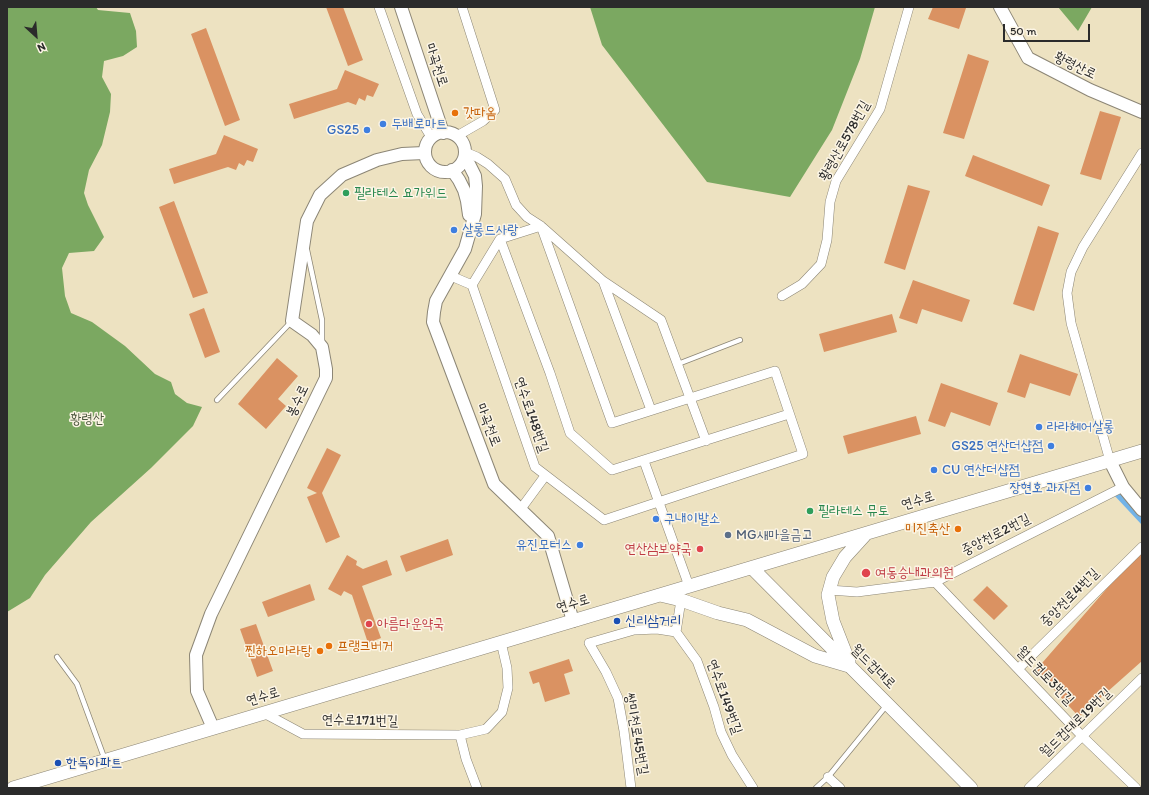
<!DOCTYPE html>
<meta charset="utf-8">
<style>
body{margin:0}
#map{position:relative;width:1149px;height:795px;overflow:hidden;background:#ede2c1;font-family:Itim,sans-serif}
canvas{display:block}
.frame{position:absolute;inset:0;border:8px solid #2b2b2b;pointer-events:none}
.north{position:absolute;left:16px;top:16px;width:40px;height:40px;-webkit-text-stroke:3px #fcf5e5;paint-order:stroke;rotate:154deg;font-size:11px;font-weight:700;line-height:16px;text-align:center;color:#2b2b2b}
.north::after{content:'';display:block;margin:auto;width:14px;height:18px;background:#2b2b2b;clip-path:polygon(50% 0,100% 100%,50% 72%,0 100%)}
.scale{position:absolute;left:1003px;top:24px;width:87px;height:18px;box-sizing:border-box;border:2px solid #2b2b2b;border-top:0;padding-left:5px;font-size:12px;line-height:14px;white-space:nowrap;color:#2b2b2b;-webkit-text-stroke:3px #fcf5e5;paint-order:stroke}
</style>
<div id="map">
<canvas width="1149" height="795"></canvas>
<div class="frame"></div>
<div class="north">N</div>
<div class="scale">50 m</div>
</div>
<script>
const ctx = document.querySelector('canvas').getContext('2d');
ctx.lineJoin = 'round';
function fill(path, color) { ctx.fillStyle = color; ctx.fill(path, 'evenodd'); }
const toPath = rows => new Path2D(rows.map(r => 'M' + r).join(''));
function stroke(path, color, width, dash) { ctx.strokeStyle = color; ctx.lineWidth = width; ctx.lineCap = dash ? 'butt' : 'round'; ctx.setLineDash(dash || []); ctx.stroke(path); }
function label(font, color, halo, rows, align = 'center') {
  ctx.font = font + ' Itim,"Poor Story",sans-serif'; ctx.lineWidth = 3; ctx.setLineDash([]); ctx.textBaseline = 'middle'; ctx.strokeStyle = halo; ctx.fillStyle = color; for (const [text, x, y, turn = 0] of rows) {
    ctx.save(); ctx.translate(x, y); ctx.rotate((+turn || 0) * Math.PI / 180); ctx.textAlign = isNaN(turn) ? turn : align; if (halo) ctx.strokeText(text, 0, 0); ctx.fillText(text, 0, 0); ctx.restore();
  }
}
const forest = toPath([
 [7,7,96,7,98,10,130,13,136,31,137,47,123,56,104,61,102,77,111,94,110,112,102,145,89,170,84,193,88,205,104,237,94,251,69,253,62,268,65,296,71,313,92,322,125,346,155,374,171,382,175,394,187,403,202,407,193,426,151,468,91,522,45,575,30,598,7,612],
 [590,7,875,7,860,59,832,130,790,197,707,182,602,45],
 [1058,7,1092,7,1078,31]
]);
const water = toPath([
 [1124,483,1142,505,1142,525,1113,494]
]);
const building = toPath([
 [326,7,343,7,363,60,348,66],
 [933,7,966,8,959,29,928,19],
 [206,28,240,120,225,126,191,34],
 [968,54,989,61,964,139,943,133],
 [345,70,379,84,373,97,367,95,365,101,359,98,356,105,348,102,294,119,289,104,337,89],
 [1100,111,1121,117,1101,180,1080,174],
 [224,135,258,149,253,162,247,160,244,166,239,163,236,170,228,167,174,184,169,169,216,154],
 [973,155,1050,185,1042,206,965,176],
 [908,185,930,191,905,270,884,263],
 [174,201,208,293,193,298,159,207],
 [1038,226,1059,233,1034,311,1013,304],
 [913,280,970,300,962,322,922,309,917,324,899,318],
 [204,308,220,352,205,358,189,314],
 [892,314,897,332,824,352,819,334],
 [1020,354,1078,374,1070,396,1030,383,1025,398,1007,392],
 [277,358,298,376,278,399,286,406,266,429,238,404],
 [941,383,998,403,990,426,951,412,945,427,928,421],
 [916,416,921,434,848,454,843,436],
 [327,448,341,455,322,493,340,537,326,543,307,497,317,493,307,488],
 [448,539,453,555,406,572,400,556],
 [1142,548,1142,661,1079,717,1036,670],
 [347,555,357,561,356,565,363,569,387,560,392,575,362,586,381,638,368,643,352,595,344,591,341,596,328,589],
 [310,584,315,600,268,617,262,602],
 [987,586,1008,606,994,620,973,600],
 [256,624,273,671,257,677,240,629],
 [569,659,573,671,564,674,570,694,545,702,539,682,533,684,529,672]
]);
const service = toPath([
 [307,250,322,320,322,343],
 [678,364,740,340],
 [217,400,291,322],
 [57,657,77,684,105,760],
 [816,788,828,777,886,706]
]);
const minor = toPath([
 [379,7,417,114,431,137],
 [457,136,483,121,495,110,462,7],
 [465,152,477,157,488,164,505,179,516,205,527,217,541,226,603,281,661,320,706,441],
 [541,226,612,423,775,371,803,454,604,520,535,467,472,285,500,239,541,226],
 [500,239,550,373,570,433,612,470,789,414],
 [451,276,472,285],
 [603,281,651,410],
 [782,296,802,284,821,264,827,240,830,202,836,181,880,109,909,7],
 [644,461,689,586],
 [1110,461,1071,323,1067,293,1071,272,1083,247,1142,153],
 [520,510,545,476],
 [935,582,1082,736,1136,788],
 [829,590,857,592,935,582,1123,487],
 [676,632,681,600],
 [1019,668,1142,547],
 [264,713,303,734,460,735,486,729,502,712,508,688,507,668,501,642],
 [460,735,466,759,477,788],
 [828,777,840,788],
 [631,788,624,731,618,698,606,672,589,643,634,630,657,629,676,632,697,661,714,707,721,732,732,755,753,788],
 [1029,788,1142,678]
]);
const tertiary = toPath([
 [401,7,443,133],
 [1000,7,1028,58,1090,90,1142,112],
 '425 152a20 20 0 1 1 40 0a20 20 0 1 1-40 0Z',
 [464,159,469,164,475,176,476,186,475,214,465,249,436,301,434,312,433,322,494,484,548,536,573,621],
 [452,170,459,180,464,190,467,201,469,215],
 [1110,461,1123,487,1142,510],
 [213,728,197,691,196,655,211,614,326,378,326,369,322,347,312,335,292,321,307,221,320,195,342,175,377,160,402,154,424,153]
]);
const secondary = toPath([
 [752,568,971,788],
 [660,595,681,600,718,613,747,620,815,656,849,666],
 [849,662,833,621,828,595,833,577,845,557,865,535],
 [13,788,1142,451]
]);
const markers = [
 [455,113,4,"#e8710a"],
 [383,124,4,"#3f7fe0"],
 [367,130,4,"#3f7fe0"],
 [346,193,4,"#2e9e5b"],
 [454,230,4,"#3f7fe0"],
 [1039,427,4,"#3f7fe0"],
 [1051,446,4,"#3f7fe0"],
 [934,470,4,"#3f7fe0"],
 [1088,488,4,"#3f7fe0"],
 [810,511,4,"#2e9e5b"],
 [656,519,4,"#3f7fe0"],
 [958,529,4,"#e8710a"],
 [728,535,4,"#5c6f8a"],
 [580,545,4,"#3f7fe0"],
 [700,549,4,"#e0444e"],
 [866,573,5,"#e0444e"],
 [617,621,4,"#1a4fb4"],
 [369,624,4,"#e0444e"],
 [329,646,4,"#e8710a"],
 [320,651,4,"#e8710a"],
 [58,763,4,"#1a4fb4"]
];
const streetNames = [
 ["마곡천로",436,65,72],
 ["황령산로",1075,66,26],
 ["황령산로578번길",845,141,-61],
 ["봉수로",298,401,-64],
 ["연수로148번길",531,415,71],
 ["마곡천로",488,425,69],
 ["연수로",918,501,-17],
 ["중앙천로2번길",996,535,-27],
 ["중앙천로4번길",1070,598,-45],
 ["연수로",573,604,-17],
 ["월드컵대로",873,667,45],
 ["월드컵로3번길",1045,676,46],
 ["연수로",263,697,-17],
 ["연수로149번길",724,697,70],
 ["연수로171번길",360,721,1],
 ["월드컵대로19번길",1076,723,-44],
 ["쌍미천로45번길",636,734,80]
];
const foodNames = [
 ["갓따옴",463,113],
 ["미진축산",950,529,"right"],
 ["프랭크버거",337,646],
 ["찐하오마라탕",312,651,"right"]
];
const shopNames = [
 ["두배로마트",391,124],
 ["GS25",359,130,"right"],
 ["살롱드사랑",462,230],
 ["라라헤어살롱",1047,427],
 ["GS25 연산더샵점",1043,446,"right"],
 ["CU 연산더샵점",942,470],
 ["장현호 과자점",1080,488,"right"],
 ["구내이발소",664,519],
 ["유진모터스",572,545,"right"]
];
const leisureNames = [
 ["필라테스 요가위드",354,193],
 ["필라테스 뮤토",818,511]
];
const parkNames = [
 ["황령산",87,419]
];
const serviceNames = [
 ["MG새마을금고",736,535]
];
const healthNames = [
 ["연산삼보약국",692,549,"right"],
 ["여동승내과의원",875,573],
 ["아름다운약국",377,624]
];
const transitNames = [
 ["신리삼거리",625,621],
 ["한독아파트",66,763]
];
fill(forest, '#7ba861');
fill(water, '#72b3e7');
fill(building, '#da9262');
stroke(service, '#8c8676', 6);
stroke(minor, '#8c8676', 10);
stroke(tertiary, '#8c8676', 14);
stroke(secondary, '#8c8676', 14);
stroke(service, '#fff', 4.5);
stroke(minor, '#fff', 9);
stroke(tertiary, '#fff', 12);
stroke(secondary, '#fff', 13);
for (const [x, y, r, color] of markers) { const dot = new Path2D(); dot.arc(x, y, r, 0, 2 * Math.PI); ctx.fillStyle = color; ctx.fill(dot); stroke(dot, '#fcf5e5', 1.5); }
label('14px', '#2b2b2b', '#fcf5e5', streetNames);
label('14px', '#c56008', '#fcf5e5', foodNames, 'left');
label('14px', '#366cbe', '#fcf5e5', shopNames, 'left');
label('14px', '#27864d', '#fcf5e5', leisureNames, 'left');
label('14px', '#4c583f', '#fcf5e5', parkNames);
label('14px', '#4e5e75', '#fcf5e5', serviceNames, 'left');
label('14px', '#be3a42', '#fcf5e5', healthNames, 'left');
label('14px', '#164399', '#fcf5e5', transitNames, 'left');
</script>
